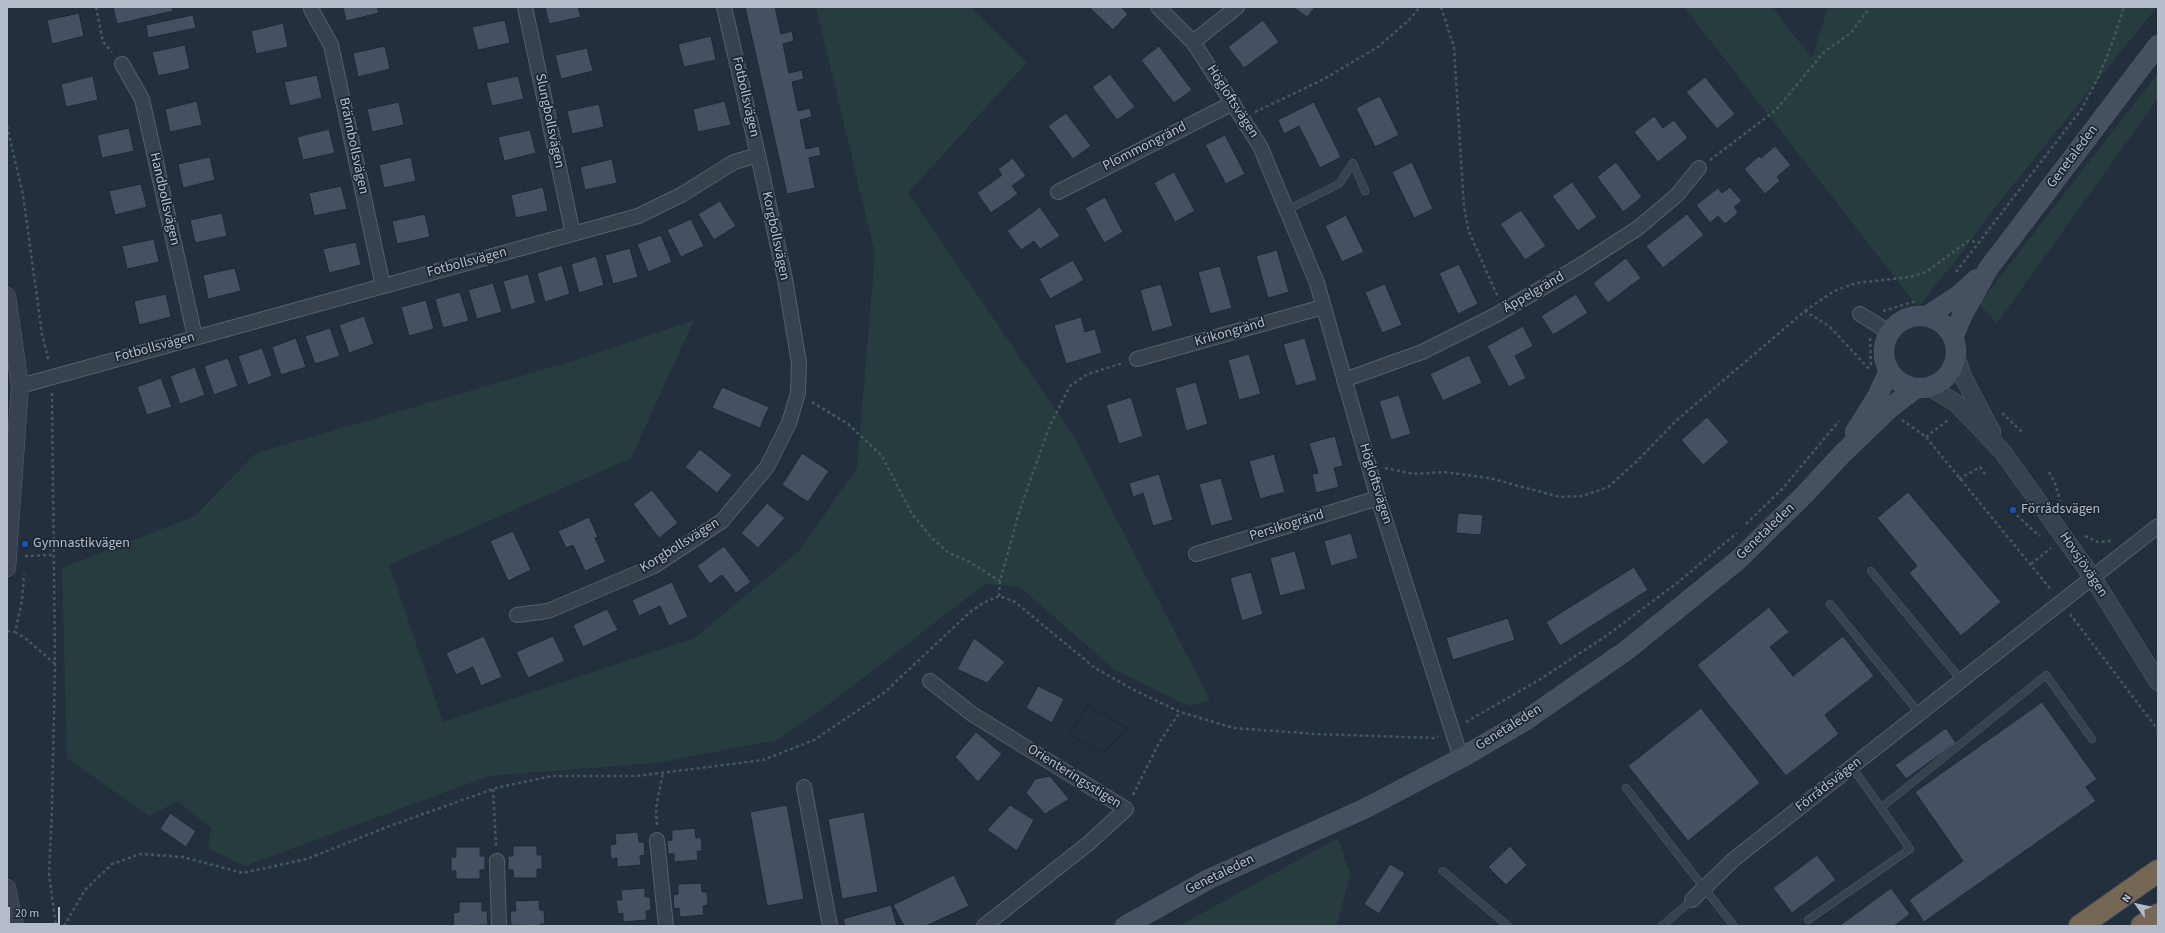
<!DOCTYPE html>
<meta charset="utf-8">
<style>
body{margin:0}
#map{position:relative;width:2165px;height:933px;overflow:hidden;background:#242f3e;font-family:"Source Sans 3",sans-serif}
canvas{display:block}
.frame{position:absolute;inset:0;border:8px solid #b4bcc9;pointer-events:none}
.north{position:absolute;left:2117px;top:885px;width:40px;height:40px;-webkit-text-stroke:3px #1d2633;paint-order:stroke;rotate:303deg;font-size:11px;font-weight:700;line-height:16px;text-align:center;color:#b4bcc9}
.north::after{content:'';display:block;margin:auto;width:14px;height:18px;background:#b4bcc9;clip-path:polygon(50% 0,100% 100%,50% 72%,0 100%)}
.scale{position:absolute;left:8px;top:907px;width:52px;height:18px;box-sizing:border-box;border:2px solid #b4bcc9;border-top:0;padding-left:5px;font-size:12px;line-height:14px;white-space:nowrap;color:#b4bcc9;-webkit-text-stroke:3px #1d2633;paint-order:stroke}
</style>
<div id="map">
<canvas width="2165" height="933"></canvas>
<div class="frame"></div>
<div class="north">N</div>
<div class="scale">20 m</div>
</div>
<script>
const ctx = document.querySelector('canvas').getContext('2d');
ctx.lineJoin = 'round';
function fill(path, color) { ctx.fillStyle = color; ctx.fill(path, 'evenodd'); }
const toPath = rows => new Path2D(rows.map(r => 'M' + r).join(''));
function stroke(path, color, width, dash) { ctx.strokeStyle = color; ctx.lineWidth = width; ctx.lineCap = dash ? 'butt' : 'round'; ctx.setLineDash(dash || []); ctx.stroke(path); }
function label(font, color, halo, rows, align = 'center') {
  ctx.font = font + ' "Source Sans 3",sans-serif'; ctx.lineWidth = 3.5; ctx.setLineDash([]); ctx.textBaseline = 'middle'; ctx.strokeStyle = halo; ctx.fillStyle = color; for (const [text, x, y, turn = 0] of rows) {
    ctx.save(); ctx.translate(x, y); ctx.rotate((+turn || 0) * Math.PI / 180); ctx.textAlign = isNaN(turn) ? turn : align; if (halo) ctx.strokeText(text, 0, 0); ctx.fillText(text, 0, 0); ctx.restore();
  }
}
const green = toPath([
 [816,7,970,7,1027,62,908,193,1074,437,1210,700,1189,706,1115,670,1020,587,985,584,824,708,777,740,657,763,489,776,245,866,208,848,211,828,178,801,149,816,67,758,62,568,195,516,256,453,576,360,694,320,631,458,389,565,443,722,695,638,799,551,857,468,875,254],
 [1684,7,1772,7,1812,58,1828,7,2157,7,1996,206,1964,250,1918,307],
 [2158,73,2158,98,1997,323,1979,304],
 [1338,838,1350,875,1337,926,1179,926]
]);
const building = toPath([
 [113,7,172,7,173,11,117,24,113,7],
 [343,7,377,7,379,13,346,21,343,7],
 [545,7,578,7,581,17,549,24,545,7],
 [745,7,775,7,781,34,792,31,794,41,783,44,789,73,802,70,804,79,792,82,798,111,810,108,812,117,800,120,806,149,819,146,821,155,809,158,815,188,787,194,745,7],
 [1089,7,1121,7,1128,14,1113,30,1089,7],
 [1293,7,1315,7,1307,17,1293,7],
 [79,13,84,36,52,44,47,20,79,13],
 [193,15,196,28,148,38,146,25,193,15],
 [505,20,510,43,478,50,472,27,505,20],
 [1263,20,1279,42,1244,68,1228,47,1263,20],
 [283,23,288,47,256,54,251,31,283,23],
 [711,36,716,60,684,67,678,44,711,36],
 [185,45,190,69,158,76,152,52,185,45],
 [385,46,390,69,358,77,353,53,385,46],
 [1159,46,1192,90,1174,103,1141,60,1159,46],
 [587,48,593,71,561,79,555,55,587,48],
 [1110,74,1135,107,1117,120,1092,87,1110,74],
 [317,75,322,98,290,106,284,82,317,75],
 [93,76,98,100,66,107,61,84,93,76],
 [518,76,524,99,492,106,486,83,518,76],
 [1705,77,1735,114,1717,129,1686,92,1705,77],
 [1380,96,1399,135,1375,147,1356,108,1380,96],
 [197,101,202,125,170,132,165,109,197,101],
 [725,101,731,125,698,132,693,109,725,101],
 [399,102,404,125,372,132,367,109,399,102],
 [1314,102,1341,157,1320,168,1299,126,1284,134,1278,120,1314,102],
 [599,104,604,127,572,134,567,111,599,104],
 [1066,113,1091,146,1073,159,1048,126,1066,113],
 [1654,116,1663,128,1674,120,1688,138,1658,162,1634,132,1654,116],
 [129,128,134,151,102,158,97,135,129,128],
 [329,129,335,153,303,160,297,137,329,129],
 [530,130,536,153,504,161,498,137,530,130],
 [1225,135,1245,174,1226,184,1205,145,1225,135],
 [1775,146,1791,165,1777,177,1780,181,1765,194,1744,169,1759,156,1761,158,1775,146],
 [210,157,215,180,183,188,178,164,210,157],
 [411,157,416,181,384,188,379,165,411,157],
 [1013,158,1026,176,1012,186,1018,194,991,213,977,193,1002,175,998,169,1013,158],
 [612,159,617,183,585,190,580,167,612,159],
 [1412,162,1433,209,1414,218,1392,172,1412,162],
 [1616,162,1642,197,1623,212,1597,177,1616,162],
 [1174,172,1195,211,1175,222,1154,183,1174,172],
 [1572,182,1597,217,1578,231,1552,196,1572,182],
 [141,184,147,207,115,215,109,191,141,184],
 [341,186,347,209,314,216,309,193,341,186],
 [543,187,548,211,516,218,511,195,543,187],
 [1730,187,1742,201,1734,207,1738,213,1725,224,1718,216,1710,223,1696,205,1718,188,1722,193,1730,187],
 [1105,197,1123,232,1104,243,1085,208,1105,197],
 [720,201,736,226,714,240,698,214,720,201],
 [1040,207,1060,236,1040,249,1034,241,1021,250,1007,231,1040,207],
 [1521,210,1546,246,1525,260,1500,224,1521,210],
 [222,213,227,236,195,243,190,220,222,213],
 [425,214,430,237,397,244,392,221,425,214],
 [1687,214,1704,235,1663,268,1646,246,1687,214],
 [1346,215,1364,252,1342,262,1325,226,1346,215],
 [691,219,704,246,681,257,667,230,691,219],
 [661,235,672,262,648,272,637,244,661,235],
 [154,239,159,262,127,269,122,246,154,239],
 [356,242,361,265,329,273,323,249,356,242],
 [630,248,638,277,613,284,605,255,630,248],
 [1277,250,1289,292,1268,298,1256,256,1277,250],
 [596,256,604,285,579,293,571,264,596,256],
 [1626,258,1641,278,1608,303,1593,283,1626,258],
 [1073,260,1084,280,1050,299,1039,279,1073,260],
 [1459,264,1478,304,1458,314,1439,273,1459,264],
 [562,265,570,294,545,302,537,273,562,265],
 [1220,266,1232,308,1210,314,1198,272,1220,266],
 [235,268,241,291,208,299,203,275,235,268],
 [528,274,536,303,511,310,503,281,528,274],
 [493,283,502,312,477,319,468,290,493,283],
 [1161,284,1173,326,1152,332,1140,290,1161,284],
 [1385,284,1402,325,1382,333,1365,292,1385,284],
 [460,292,469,321,443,328,435,299,460,292],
 [166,294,171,317,139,325,134,301,166,294],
 [1576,294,1588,313,1553,335,1541,316,1576,294],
 [426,300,434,329,409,336,401,307,426,300],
 [364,316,374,344,349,353,339,325,364,316],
 [1081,317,1085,332,1095,329,1102,353,1066,364,1054,325,1081,317],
 [1523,326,1533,346,1515,356,1526,378,1509,387,1487,346,1523,326],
 [330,328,340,356,315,364,305,336,330,328],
 [296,338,306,367,281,375,272,347,296,338],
 [1305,338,1317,380,1296,386,1283,344,1305,338],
 [262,348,272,376,248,385,238,356,262,348],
 [1249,354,1261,394,1239,400,1228,360,1249,354],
 [1469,355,1482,383,1443,401,1430,374,1469,355],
 [228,358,238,386,214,395,204,366,228,358],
 [195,367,205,395,180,404,170,376,195,367],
 [161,378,172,407,147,415,137,387,161,378],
 [1196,382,1208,424,1186,431,1175,388,1196,382],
 [722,387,769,407,760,428,712,408,722,387],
 [1399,395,1411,434,1391,440,1379,401,1399,395],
 [1131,397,1143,436,1119,444,1106,405,1131,397],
 [1707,417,1729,442,1703,465,1681,440,1707,417],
 [1335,436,1343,466,1334,468,1339,487,1316,493,1312,474,1318,473,1309,443,1335,436],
 [700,449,732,475,717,493,685,467,700,449],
 [802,453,829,471,808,502,782,485,802,453],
 [1274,454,1285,492,1260,499,1249,461,1274,454],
 [1159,474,1173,520,1153,526,1143,493,1133,497,1129,483,1159,474],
 [1221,478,1233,520,1211,526,1199,484,1221,478],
 [652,490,678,523,659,538,633,504,652,490],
 [1908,492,2001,602,1961,636,1909,573,1917,566,1877,518,1908,492],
 [767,503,785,518,758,548,741,533,767,503],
 [1458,513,1483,515,1481,535,1456,533,1458,513],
 [589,517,598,537,595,538,606,562,585,571,573,545,566,548,558,531,589,517],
 [513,531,531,570,508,581,490,541,513,531],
 [1351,533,1358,558,1331,566,1324,541,1351,533],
 [724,546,751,582,736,593,722,575,710,584,697,566,724,546],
 [1295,551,1306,589,1280,596,1270,558,1295,551],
 [1634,567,1648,590,1560,646,1546,622,1634,567],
 [1251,572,1263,614,1242,621,1230,578,1251,572],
 [672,582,688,617,669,626,660,606,639,616,632,600,672,582],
 [1769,607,1789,632,1770,647,1793,676,1843,636,1874,676,1825,715,1839,734,1786,776,1697,665,1769,607],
 [607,609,618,630,583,647,573,625,607,609],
 [1508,618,1515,640,1453,660,1446,638,1508,618],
 [484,636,502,677,481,686,473,667,456,675,446,653,484,636],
 [553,636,565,661,528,678,516,652,553,636],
 [974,638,1005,662,987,683,957,669,974,638],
 [1038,686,1064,699,1052,723,1026,708,1038,686],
 [2042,702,2097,779,2086,787,2096,801,1924,922,1909,900,1963,861,1915,792,2042,702],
 [1088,705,1127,728,1103,753,1069,735,1088,705],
 [1088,705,1127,728,1103,753,1069,735,1088,705],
 [1701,708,1760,783,1688,841,1628,766,1701,708],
 [1946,728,1956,743,1906,779,1895,765,1946,728],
 [976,732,1002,754,978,782,955,757,976,732],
 [1050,776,1069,799,1045,814,1026,793,1035,779,1050,776],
 [787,805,804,899,767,906,750,812,787,805],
 [1010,805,1034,820,1017,851,987,830,1010,805],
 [864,812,878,892,842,899,828,819,864,812],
 [170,813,196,831,186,847,160,829,170,813],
 [695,828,696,838,701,837,702,851,697,851,698,860,674,862,674,854,668,854,667,841,672,840,672,830,695,828],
 [638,832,639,842,644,842,645,855,640,856,641,865,617,867,617,858,611,859,610,845,616,844,615,834,638,832],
 [513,846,537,846,537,855,542,855,542,869,537,869,537,878,514,878,513,870,508,870,508,856,513,856,513,846],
 [1510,846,1527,865,1506,885,1488,867,1510,846],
 [456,847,480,847,480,856,485,856,485,870,480,870,480,879,456,879,456,871,451,871,451,857,456,857,456,847],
 [1817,855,1836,880,1792,913,1773,888,1817,855],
 [1390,864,1405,873,1379,914,1364,904,1390,864],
 [954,875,969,906,926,926,904,926,893,905,954,875],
 [701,883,702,892,707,892,708,905,703,906,704,915,680,917,679,908,674,909,673,895,678,894,678,884,701,883],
 [645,888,645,897,650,897,651,910,646,911,647,920,623,922,623,913,618,914,616,900,622,900,621,890,645,888],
 [1891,888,1910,914,1894,926,1839,926,1891,888],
 [539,900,540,910,544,910,545,924,540,924,540,926,511,925,510,911,516,911,515,901,539,900],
 [459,902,482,902,482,911,487,911,488,925,454,926,453,913,459,912,459,902],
 [891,905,897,926,845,926,843,919,891,905]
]);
const path = toPath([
 [96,7,103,42,112,52],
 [1441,7,1454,47,1464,207,1469,232,1498,297],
 [1255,112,1322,80,1378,47,1409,20,1420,7],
 [7,126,23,195,42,334,49,362],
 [1710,160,1776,110,1824,52,1851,33,1870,7],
 [1956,272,2081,110,2097,80,2113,41,2124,7],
 [1805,311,1834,291,1856,283,1910,277,1926,272,1968,241,1979,242],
 [1883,311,1916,301],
 [1870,338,1871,365],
 [52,393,55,664,52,810,49,874,56,926],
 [812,402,848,424,882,456,912,514,933,539,949,553,968,561,1000,581],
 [2002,413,2022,432],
 [1902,420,1926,437,2052,591],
 [1926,437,1948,420],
 [1385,468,1414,474,1444,472,1489,478,1560,497,1583,496,1608,487,1635,463,1677,420,1805,311,1830,327,1870,370],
 [2049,472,2055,483,2060,501],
 [1959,479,1980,467,1985,474],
 [2017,515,2029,527,2040,536],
 [1746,524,1784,487,1839,421],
 [2085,536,2098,542,2112,541],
 [25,556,52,555],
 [2031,564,2051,548],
 [999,596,1000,581,1020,509,1050,425,1070,386,1088,374,1123,363],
 [2070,614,2158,730],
 [7,631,15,632,22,601,24,574],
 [15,632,25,638,55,664],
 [1466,722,1539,680,1606,636,1677,583,1737,533],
 [493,789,496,846],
 [1133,795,1159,743,1180,712],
 [657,825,656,808,663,772],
 [64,926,85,890,112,864,140,854,183,857,243,873,307,859,387,827,496,788,552,776,637,776,763,760,814,740,885,692,970,612,983,603,999,596,1015,602,1095,668,1136,691,1180,712,1234,728,1316,734,1435,738,1438,736]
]);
const service = toPath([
 [1287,210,1339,184,1353,163,1365,191],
 [1871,571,1962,681],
 [1830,604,1920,714],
 [1626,788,1734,926],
 [1881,808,2046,675,2092,739],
 [1443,871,1508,926],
 [1808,920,1910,849,1852,767],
 [1662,926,1692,900]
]);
const minor = toPath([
 [525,7,573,234],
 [1158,7,1193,42,1260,146,1317,283,1378,498,1461,758],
 [311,9,331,45,383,286],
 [1193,42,1237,7],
 [122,64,142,99,195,337],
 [1058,192,1233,103],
 [1860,314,1889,332],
 [1137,359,1323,307],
 [1344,380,1422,352,1496,315,1581,265,1638,228,1677,195,1699,168],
 [20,386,638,216,681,195,734,162,758,155,724,7],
 [1196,554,1378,498],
 [517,615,548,611,654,566,722,521,767,467,789,423,798,393,799,363,785,279,758,155],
 [930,681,972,714,1126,809,1089,843,984,926],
 [804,787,830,926],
 [657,840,666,926],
 [497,861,499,926],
 [1692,900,1733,860,2158,526]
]);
const tertiary = toPath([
 [7,296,20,386,7,568],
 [1956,356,1963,377,1992,432],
 [1929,387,1956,403,2002,451,2093,578,2158,682],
 [7,888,15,926]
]);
const secondary = toPath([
 '1884 352a36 36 0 1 1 72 0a36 36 0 1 1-72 0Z',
 [1927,316,1959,295,1977,279],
 [1953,337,1962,316,1988,269,2158,45],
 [1855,432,1877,397,1889,371],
 [1125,926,1209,879,1366,808,1461,758,1526,720,1627,650,1738,560,1805,494,1842,454,1890,408,1916,388]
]);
const motorway = toPath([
 [2080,926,2158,871],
 [2142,926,2158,915]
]);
const markers = [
 [2013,510,4,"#1a4fb4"],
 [25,544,4,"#1a4fb4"]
];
const streetNames = [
 ["Fotbollsvägen",745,97,77],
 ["Högloftsvägen",1232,102,57],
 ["Slungbollsvägen",549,121,78],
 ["Brännbollsvägen",353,146,78],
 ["Plommongränd",1145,147,-27],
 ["Genetaleden",2073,157,-53],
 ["Handbollsvägen",164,199,77],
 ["Korgbollsvägen",775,236,78],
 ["Fotbollsvägen",467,263,-15],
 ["Äppelgränd",1534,293,-30],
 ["Krikongränd",1230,333,-16],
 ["Fotbollsvägen",155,348,-15],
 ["Högloftsvägen",1375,484,73],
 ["Persikogränd",1287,526,-17],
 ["Genetaleden",1766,532,-44],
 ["Korgbollsvägen",680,546,-32],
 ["Hovsjövägen",2083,565,56],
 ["Genetaleden",1509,728,-32],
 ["Orienteringsstigen",1074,777,32],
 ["Förrådsvägen",1829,785,-38],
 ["Genetaleden",1220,875,-26]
];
const poiNames = [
 ["Förrådsvägen",2021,510],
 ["Gymnastikvägen",33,544]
];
fill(green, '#263c3f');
fill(building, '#455162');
stroke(building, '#1f2835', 1);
stroke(service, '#565f6c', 8);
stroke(minor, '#565f6c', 16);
stroke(tertiary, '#565f6c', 18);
stroke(secondary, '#565f6c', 20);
stroke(motorway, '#434c59', 24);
stroke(path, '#44595c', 2.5, [3, 3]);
stroke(service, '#38414e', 7);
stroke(minor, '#38414e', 14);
stroke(tertiary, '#38414e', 17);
stroke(secondary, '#465061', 19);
stroke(motorway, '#746855', 22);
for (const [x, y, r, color] of markers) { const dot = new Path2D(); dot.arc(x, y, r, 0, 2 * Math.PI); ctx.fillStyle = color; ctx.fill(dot); stroke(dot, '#1d2633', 1.5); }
label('14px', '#b4bcc9', '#1d2633', streetNames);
label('14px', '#b4bcc9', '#1d2633', poiNames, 'left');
</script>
